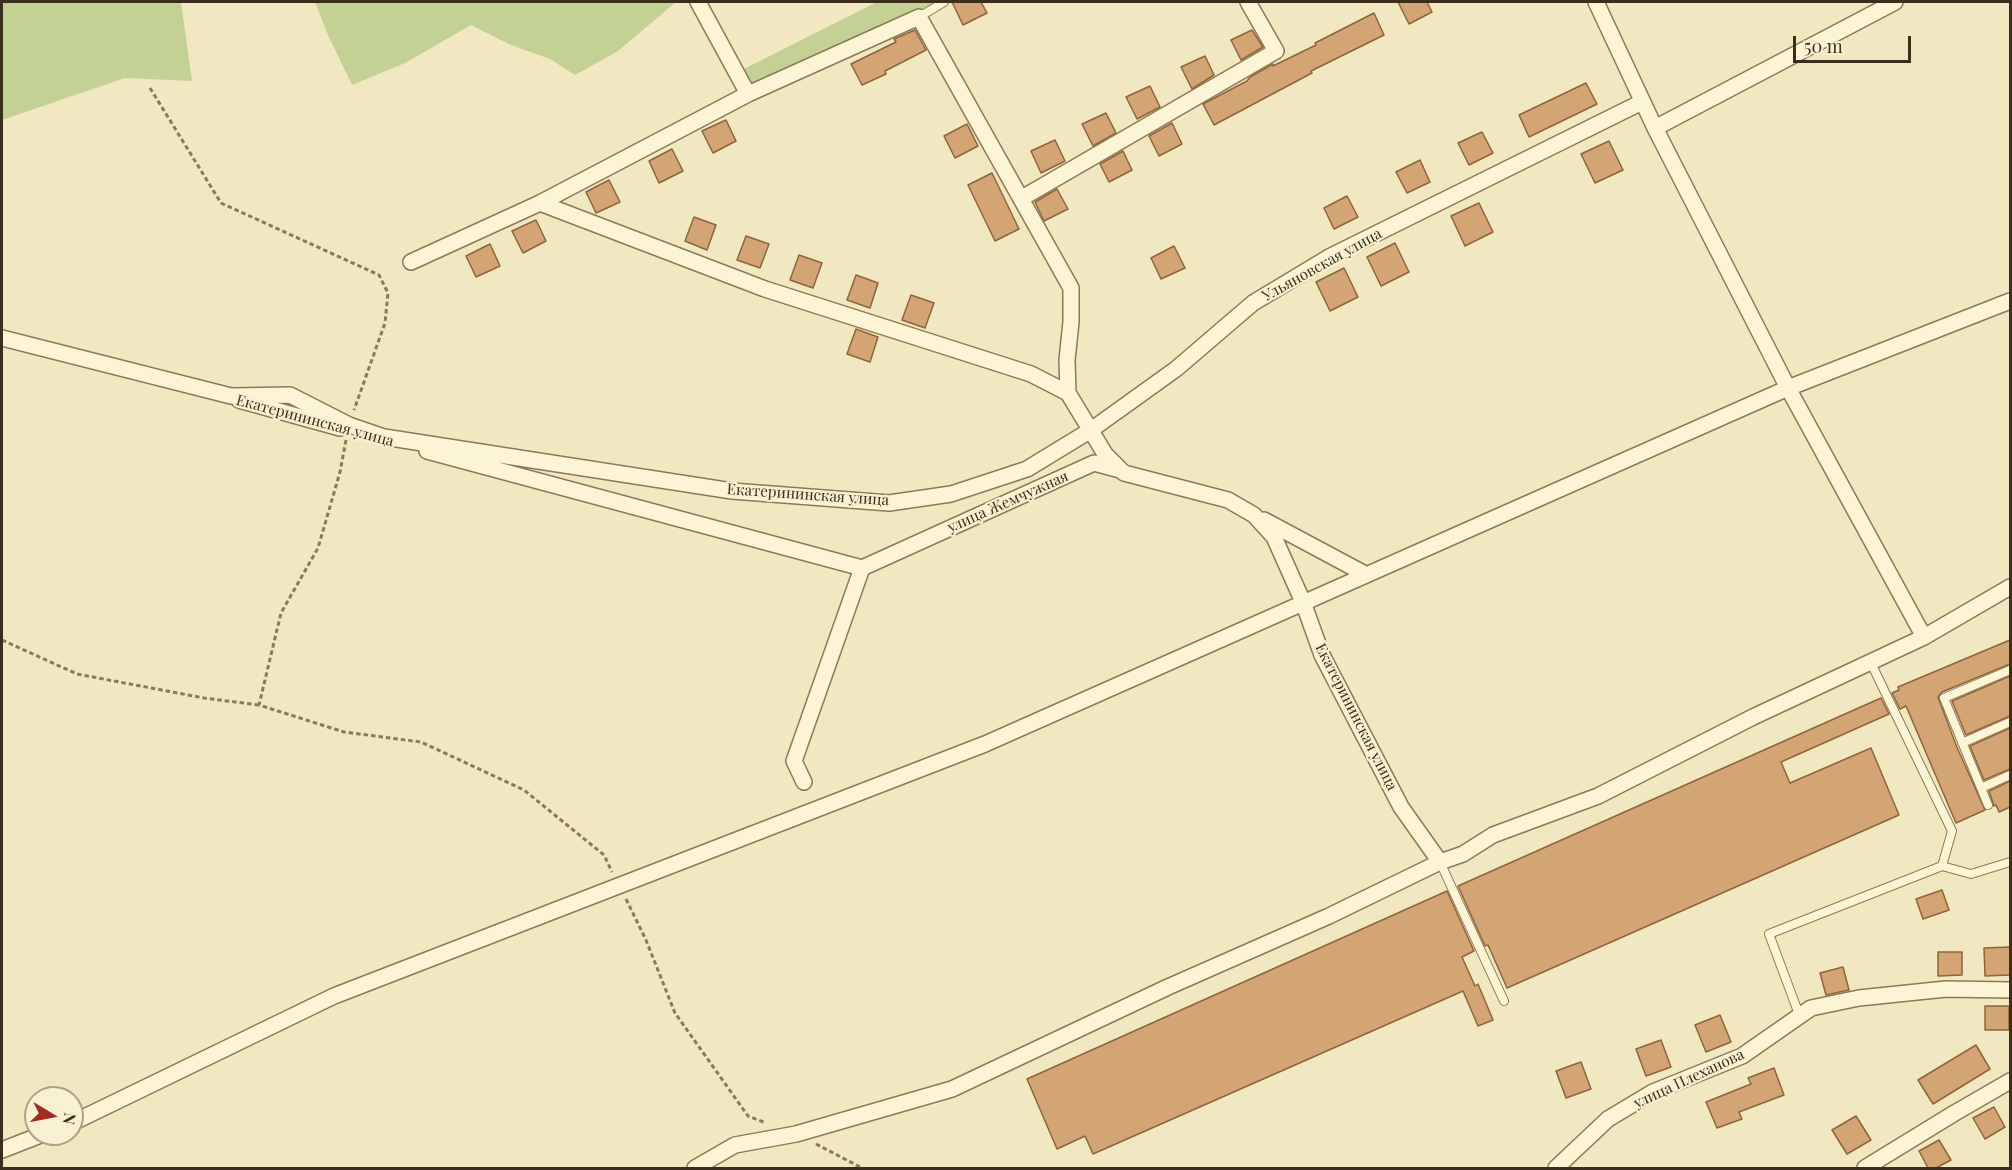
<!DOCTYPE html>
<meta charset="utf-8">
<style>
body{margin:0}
#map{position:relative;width:2012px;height:1170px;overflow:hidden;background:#f1e8c1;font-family:"Playfair Display",serif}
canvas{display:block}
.frame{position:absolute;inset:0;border:3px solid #3b2e1c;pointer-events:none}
.north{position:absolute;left:24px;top:1086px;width:60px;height:60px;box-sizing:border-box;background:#f8f1d1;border:2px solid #aca389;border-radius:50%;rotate:100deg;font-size:16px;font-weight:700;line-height:24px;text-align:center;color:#3b2e1c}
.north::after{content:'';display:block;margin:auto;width:21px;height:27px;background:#a12d22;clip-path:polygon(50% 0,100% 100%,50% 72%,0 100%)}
.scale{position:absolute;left:1793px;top:36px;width:118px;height:27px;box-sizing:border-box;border:3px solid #3b2e1c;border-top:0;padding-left:8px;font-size:18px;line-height:21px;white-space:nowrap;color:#3b2e1c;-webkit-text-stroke:4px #f8f1d1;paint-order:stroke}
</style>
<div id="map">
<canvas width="2012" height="1170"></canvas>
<div class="frame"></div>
<div class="north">N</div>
<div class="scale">50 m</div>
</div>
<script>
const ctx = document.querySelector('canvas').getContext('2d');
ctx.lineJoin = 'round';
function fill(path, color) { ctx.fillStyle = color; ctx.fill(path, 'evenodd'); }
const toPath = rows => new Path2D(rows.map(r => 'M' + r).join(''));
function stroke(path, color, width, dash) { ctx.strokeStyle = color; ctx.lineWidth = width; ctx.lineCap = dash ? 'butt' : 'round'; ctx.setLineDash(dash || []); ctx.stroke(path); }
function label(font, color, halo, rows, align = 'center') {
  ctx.font = font + ' "Playfair Display",serif'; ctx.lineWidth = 4.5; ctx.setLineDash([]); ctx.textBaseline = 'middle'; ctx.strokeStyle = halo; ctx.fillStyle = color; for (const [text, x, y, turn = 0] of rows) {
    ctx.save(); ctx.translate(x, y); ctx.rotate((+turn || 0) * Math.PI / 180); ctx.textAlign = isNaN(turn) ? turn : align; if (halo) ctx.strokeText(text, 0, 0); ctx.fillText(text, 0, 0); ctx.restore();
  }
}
const green = toPath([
 [2,2,181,2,192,81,125,78,2,120],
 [315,2,676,2,618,51,575,75,550,59,511,45,471,25,405,63,352,85,328,35],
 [877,2,941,2,919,17,751,87,742,70]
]);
const building = toPath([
 [952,2,981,2,987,13,963,25,952,2],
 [1398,2,1427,2,1432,12,1409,24,1398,2],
 [1374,13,1384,35,1311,71,1312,73,1214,125,1203,104,1247,81,1250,77,1273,64,1273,66,1316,45,1315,43,1374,13],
 [915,30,926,50,885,71,886,74,862,85,851,64,896,42,894,39,915,30],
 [1252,30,1263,47,1241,60,1231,40,1252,30],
 [1205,56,1214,75,1192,89,1181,67,1205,56],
 [1586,83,1597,104,1529,137,1519,115,1586,83],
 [1150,86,1160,107,1137,119,1126,97,1150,86],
 [1106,113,1116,133,1093,146,1082,124,1106,113],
 [726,120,736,141,713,153,702,131,726,120],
 [1172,123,1182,144,1159,156,1149,136,1172,123],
 [967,124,978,146,955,158,944,136,967,124],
 [1482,132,1493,153,1469,165,1458,143,1482,132],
 [1055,140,1065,161,1041,173,1031,151,1055,140],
 [1609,141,1623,170,1595,183,1581,154,1609,141],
 [672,149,683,171,659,183,649,161,672,149],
 [1123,151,1132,170,1109,182,1100,164,1123,151],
 [1420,160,1430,182,1407,193,1396,172,1420,160],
 [992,173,1019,229,995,241,968,185,992,173],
 [609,180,620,202,596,213,586,192,609,180],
 [1057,189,1068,209,1044,221,1035,202,1057,189],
 [1347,196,1358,217,1334,229,1324,208,1347,196],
 [1479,203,1493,232,1465,246,1451,216,1479,203],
 [694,217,716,225,707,250,685,241,694,217],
 [536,220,546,241,523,253,512,231,536,220],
 [746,236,769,244,760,268,737,260,746,236],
 [1395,243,1409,272,1381,286,1367,257,1395,243],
 [490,244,500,266,476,277,466,256,490,244],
 [1174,246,1185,268,1161,279,1151,258,1174,246],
 [799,255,822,263,813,288,790,280,799,255],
 [1344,268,1358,297,1330,311,1316,282,1344,268],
 [856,275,878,283,870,308,847,300,856,275],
 [911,295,934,303,925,328,902,320,911,295],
 [856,329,878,337,870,362,847,354,856,329],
 [2010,640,2010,664,1942,692,1938,697,1956,745,1985,810,1956,823,1906,706,1900,709,1892,693,1899,690,1898,687,2010,640],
 [2010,676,2010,716,1966,735,1952,701,2010,676],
 [1881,698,1889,714,1781,762,1790,783,1871,748,1899,815,1507,988,1488,945,1485,946,1458,886,1881,698],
 [2010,728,2010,769,1984,780,1970,746,2010,728],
 [2010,781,2010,807,1999,812,1996,805,1994,806,1989,791,2010,781],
 [1942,890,1949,910,1923,919,1916,899,1942,890],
 [1447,891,1474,951,1462,957,1475,986,1478,984,1493,1020,1478,1026,1463,991,1093,1154,1085,1136,1057,1149,1027,1079,1447,891],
 [2010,947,2010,975,1985,976,1984,948,2010,947],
 [1938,952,1962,952,1962,975,1938,976,1938,952],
 [1843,967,1849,990,1826,995,1820,973,1843,967],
 [1985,1006,2009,1006,2009,1030,1985,1030,1985,1006],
 [1720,1015,1731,1042,1706,1052,1695,1025,1720,1015],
 [1661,1040,1671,1067,1646,1076,1636,1049,1661,1040],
 [1976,1045,1990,1069,1933,1104,1918,1080,1976,1045],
 [1581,1062,1591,1089,1566,1098,1556,1071,1581,1062],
 [1774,1068,1784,1095,1739,1112,1742,1119,1717,1128,1706,1102,1751,1084,1748,1078,1774,1068],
 [1994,1107,2005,1127,1985,1139,1973,1118,1994,1107],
 [1856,1116,1871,1140,1847,1154,1832,1130,1856,1116],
 [1939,1140,1951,1160,1936,1168,1928,1168,1919,1151,1939,1140]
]);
const path = toPath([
 [150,88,221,203,379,275,388,293,385,323,354,410],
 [346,440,340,472,318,548,281,613,259,705,344,732,421,742,524,790,604,855,612,872],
 [2,640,77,674,204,698,259,705],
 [626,899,646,940,675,1013,748,1116,766,1123],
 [816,1144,862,1168]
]);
const service = toPath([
 [919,17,944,2],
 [1962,743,2010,722],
 [1981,788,2010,775],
 [1988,805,1944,698,2010,670],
 [1440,862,1504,1001],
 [1942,866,1971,874,2010,862],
 [1800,1017,1769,934,1942,866,1952,831,1871,663]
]);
const minor = toPath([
 [698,2,748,94,919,17,1071,288,1071,322,1067,360,1068,393,1105,454,1124,473,1228,500,1254,515,1274,537,1303,602,1322,655,1401,807,1440,862],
 [1596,2,1655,128,1788,388,1924,637],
 [1655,128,1895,2],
 [1022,198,1276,51,1248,2],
 [540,203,765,289,1031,374,1068,393],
 [411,262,540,203,748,94],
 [2,338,231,396,290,395,349,425,384,437,732,491,889,503,951,494,1027,469,1091,430,1176,369,1253,303,1331,256,1642,102],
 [239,400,340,428],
 [427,451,862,568],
 [1264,520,1365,574],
 [804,782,794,761,862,568,1094,463,1120,470],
 [72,1123,334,996,985,744,1788,388,2010,301],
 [2,1150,43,1134],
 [695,1168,735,1145,796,1134,952,1089,1168,987,1329,916,1440,862,1463,854,1493,835,1598,796,1753,717,1924,637,2010,587],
 [1556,1168,1608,1119,1653,1092,1742,1056,1811,1008,1859,998,1946,989,2010,990],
 [1865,1168,1953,1114,2010,1081]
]);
const streetNames = [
 ["Ульяновская улица",1322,265,-29],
 ["Екатерининская улица",315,421,15],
 ["Екатерининская улица",808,495,4],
 ["улица Жемчужная",1008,502,-24],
 ["Екатерининская улица",1356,717,63],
 ["улица Плеханова",1689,1079,-25]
];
fill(green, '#c4d194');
fill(building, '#d3a474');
stroke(building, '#8e643b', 1.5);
stroke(service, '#8d7957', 10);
stroke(minor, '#8d7957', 18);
stroke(path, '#8d7957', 3, [4.5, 3]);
stroke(service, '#fbf4d5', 8);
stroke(minor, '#fbf4d5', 15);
label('15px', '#3b2e1c', '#f8f1d1', streetNames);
</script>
